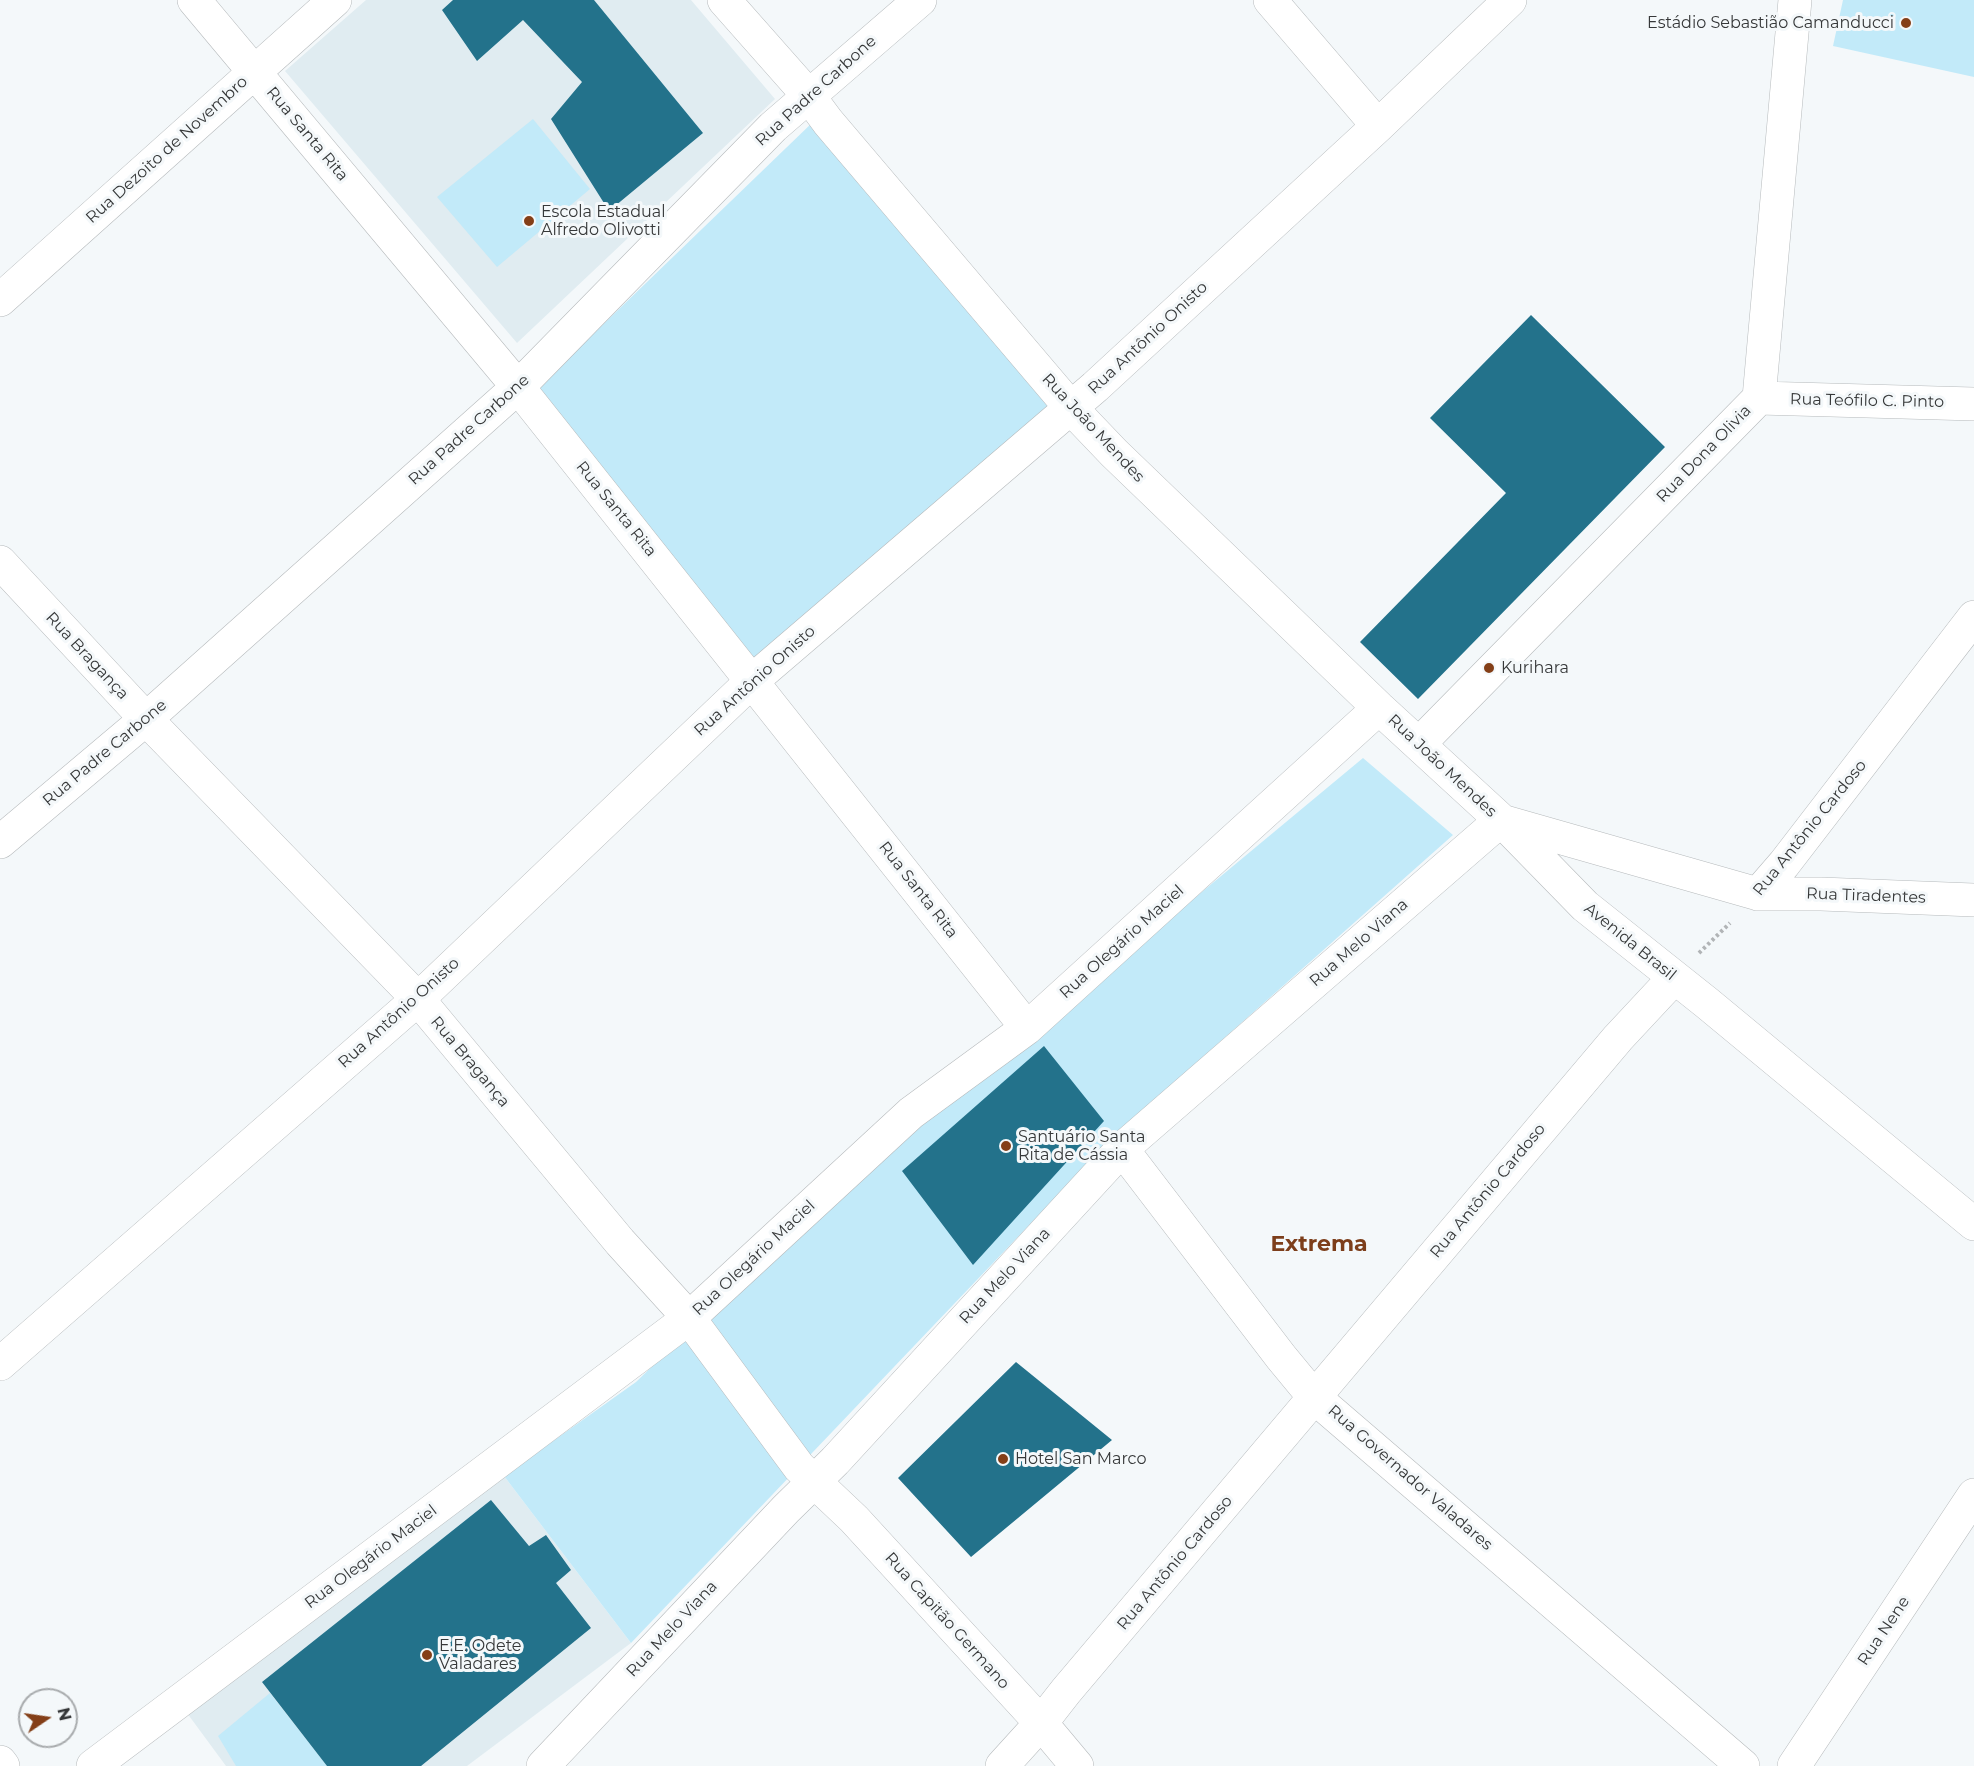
<!DOCTYPE html>
<meta charset="utf-8">
<style>
body{margin:0}
#map{position:relative;width:1974px;height:1766px;overflow:hidden;background:#f4f8fa;font-family:Montserrat,sans-serif}
canvas{display:block}
.north{position:absolute;left:18px;top:1688px;width:60px;height:60px;box-sizing:border-box;background:#f4f8fa;border:2px solid #a8abad;border-radius:50%;rotate:77deg;font-size:16px;font-weight:700;line-height:24px;text-align:center;color:#363839}
.north::after{content:'';display:block;margin:auto;width:21px;height:27px;background:#843f18;clip-path:polygon(50% 0,100% 100%,50% 72%,0 100%)}
</style>
<div id="map">
<canvas width="1974" height="1766"></canvas>
<div class="north">N</div>
</div>
<script>
const ctx = document.querySelector('canvas').getContext('2d');
ctx.lineJoin = 'round';
function fill(path, color) { ctx.fillStyle = color; ctx.fill(path, 'evenodd'); }
const toPath = rows => new Path2D(rows.map(r => 'M' + r).join(''));
function stroke(path, color, width, dash) { ctx.strokeStyle = color; ctx.lineWidth = width; ctx.lineCap = dash ? 'butt' : 'round'; ctx.setLineDash(dash || []); ctx.stroke(path); }
function label(font, color, halo, rows, align = 'center') {
  ctx.font = font + ' Montserrat,sans-serif'; ctx.lineWidth = 6; ctx.setLineDash([]); ctx.textBaseline = 'middle'; ctx.strokeStyle = halo; ctx.fillStyle = color; for (const [text, x, y, turn = 0] of rows) {
    ctx.save(); ctx.translate(x, y); ctx.rotate((+turn || 0) * Math.PI / 180); ctx.textAlign = isNaN(turn) ? turn : align; if (halo) ctx.strokeText(text, 0, 0); ctx.fillText(text, 0, 0); ctx.restore();
  }
}
const built = toPath([
 [366,0,691,0,775,99,517,343,285,71],
 [504,1476,631,1643,467,1766,226,1766,173,1694]
]);
const green = toPath([
 [1843,0,1974,0,1974,77,1833,46],
 [533,119,590,189,497,267,437,197],
 [814,121,1055,410,753,659,535,390],
 [1363,758,1453,835,1115,1135,631,1643,504,1476,636,1382,802,1221,900,1143],
 [270,1693,327,1766,236,1766,218,1736]
]);
const building = toPath([
 [453,0,594,0,703,133,609,211,551,119,582,82,523,20,477,61,442,10],
 [1531,315,1665,447,1418,699,1360,642,1506,493,1430,418],
 [1044,1046,1104,1121,973,1265,902,1171],
 [1016,1362,1112,1440,971,1557,898,1478],
 [491,1500,529,1546,546,1535,571,1570,556,1583,591,1628,421,1766,327,1766,262,1682]
]);
const path = toPath([
 [1699,953,1730,923]
]);
const minor = toPath([
 [194,0,518,387,1027,1028],
 [724,0,808,95,828,122,1071,408,1114,453,1379,708,1501,820,1585,906,1707,1003,1974,1224],
 [1270,0,1378,126],
 [0,300,335,0],
 [1759,398,1974,404],
 [0,562,146,719,418,999,620,1242,689,1318,799,1467,854,1519,1041,1723,1077,1766],
 [1419,744,1759,398,1795,0],
 [1502,821,1758,894,1821,894,1974,900],
 [0,842,146,719,518,387,773,127,920,0],
 [1758,894,1784,864,1974,617],
 [1122,1149,1281,1357,1314,1397,1743,1766],
 [0,1364,418,999,753,680,1095,387,1378,126,1510,0],
 [0,1762,3,1766],
 [93,1766,689,1318,911,1113,1027,1028,1379,708],
 [543,1766,786,1509,835,1461,1122,1149,1501,820],
 [1002,1766,1041,1723,1066,1691,1618,1038,1674,978],
 [1794,1766,1974,1495]
]);
const markers = [
 [1906,23,6,"#843f18"],
 [529,221,6,"#843f18"],
 [1489,668,6,"#843f18"],
 [1006,1146,6,"#843f18"],
 [1003,1459,6,"#843f18"],
 [427,1655,6,"#843f18"]
];
const poiNames = [
 ["Estádio Sebastião Camanducci",1894,23,"right"],
 ["Escola Estadual",541,212],
 ["Alfredo Olivotti",541,230],
 ["Kurihara",1501,668],
 ["Santuário Santa",1018,1137],
 ["Rita de Cássia",1018,1155],
 ["Hotel San Marco",1015,1459],
 ["E.E. Odete",439,1646],
 ["Valadares",439,1664]
];
const streetNames = [
 ["Rua Padre Carbone",816,91,-42],
 ["Rua Santa Rita",307,134,50],
 ["Rua Dezoito de Novembro",167,150,-42],
 ["Rua Antônio Onisto",1148,338,-43],
 ["Rua Teófilo C. Pinto",1867,401,1],
 ["Rua João Mendes",1093,428,47],
 ["Rua Padre Carbone",469,430,-42],
 ["Rua Dona Olivia",1704,454,-46],
 ["Rua Santa Rita",616,509,51],
 ["Rua Bragança",87,656,47],
 ["Rua Antônio Onisto",755,681,-42],
 ["Rua Padre Carbone",105,753,-40],
 ["Rua João Mendes",1442,766,43],
 ["Rua Antônio Cardoso",1810,828,-51],
 ["Rua Santa Rita",918,890,52],
 ["Rua Tiradentes",1866,896,2],
 ["Rua Olegário Maciel",1122,942,-42],
 ["Avenida Brasil",1630,942,39],
 ["Rua Melo Viana",1359,943,-41],
 ["Rua Antônio Onisto",399,1013,-42],
 ["Rua Bragança",470,1062,50],
 ["Rua Antônio Cardoso",1488,1191,-50],
 ["Rua Olegário Maciel",754,1258,-43],
 ["Rua Melo Viana",1005,1276,-47],
 ["Rua Governador Valadares",1410,1478,41],
 ["Rua Olegário Maciel",371,1557,-37],
 ["Rua Antônio Cardoso",1175,1563,-50],
 ["Rua Capitão Germano",947,1621,48],
 ["Rua Melo Viana",672,1629,-47],
 ["Rua Nene",1884,1631,-56]
];
const districtNames = [
 ["Extrema",1319,1245]
];
fill(built, '#e0ecf1');
fill(green, '#c2eaf9');
fill(building, '#23728b');
stroke(minor, '#b6babc', 34);
stroke(path, '#b1b4b6', 4, [3, 3]);
stroke(minor, '#fff', 33);
for (const [x, y, r, color] of markers) { const dot = new Path2D(); dot.arc(x, y, r, 0, 2 * Math.PI); ctx.fillStyle = color; ctx.fill(dot); stroke(dot, '#f4f8fa', 2); }
label('16px', '#363839', '#f4f8fa', poiNames, 'left');
label('16px', '#363839', '#f4f8fa', streetNames);
label('bold 22px', '#7d3e1b', '#f4f8fa', districtNames);
</script>
